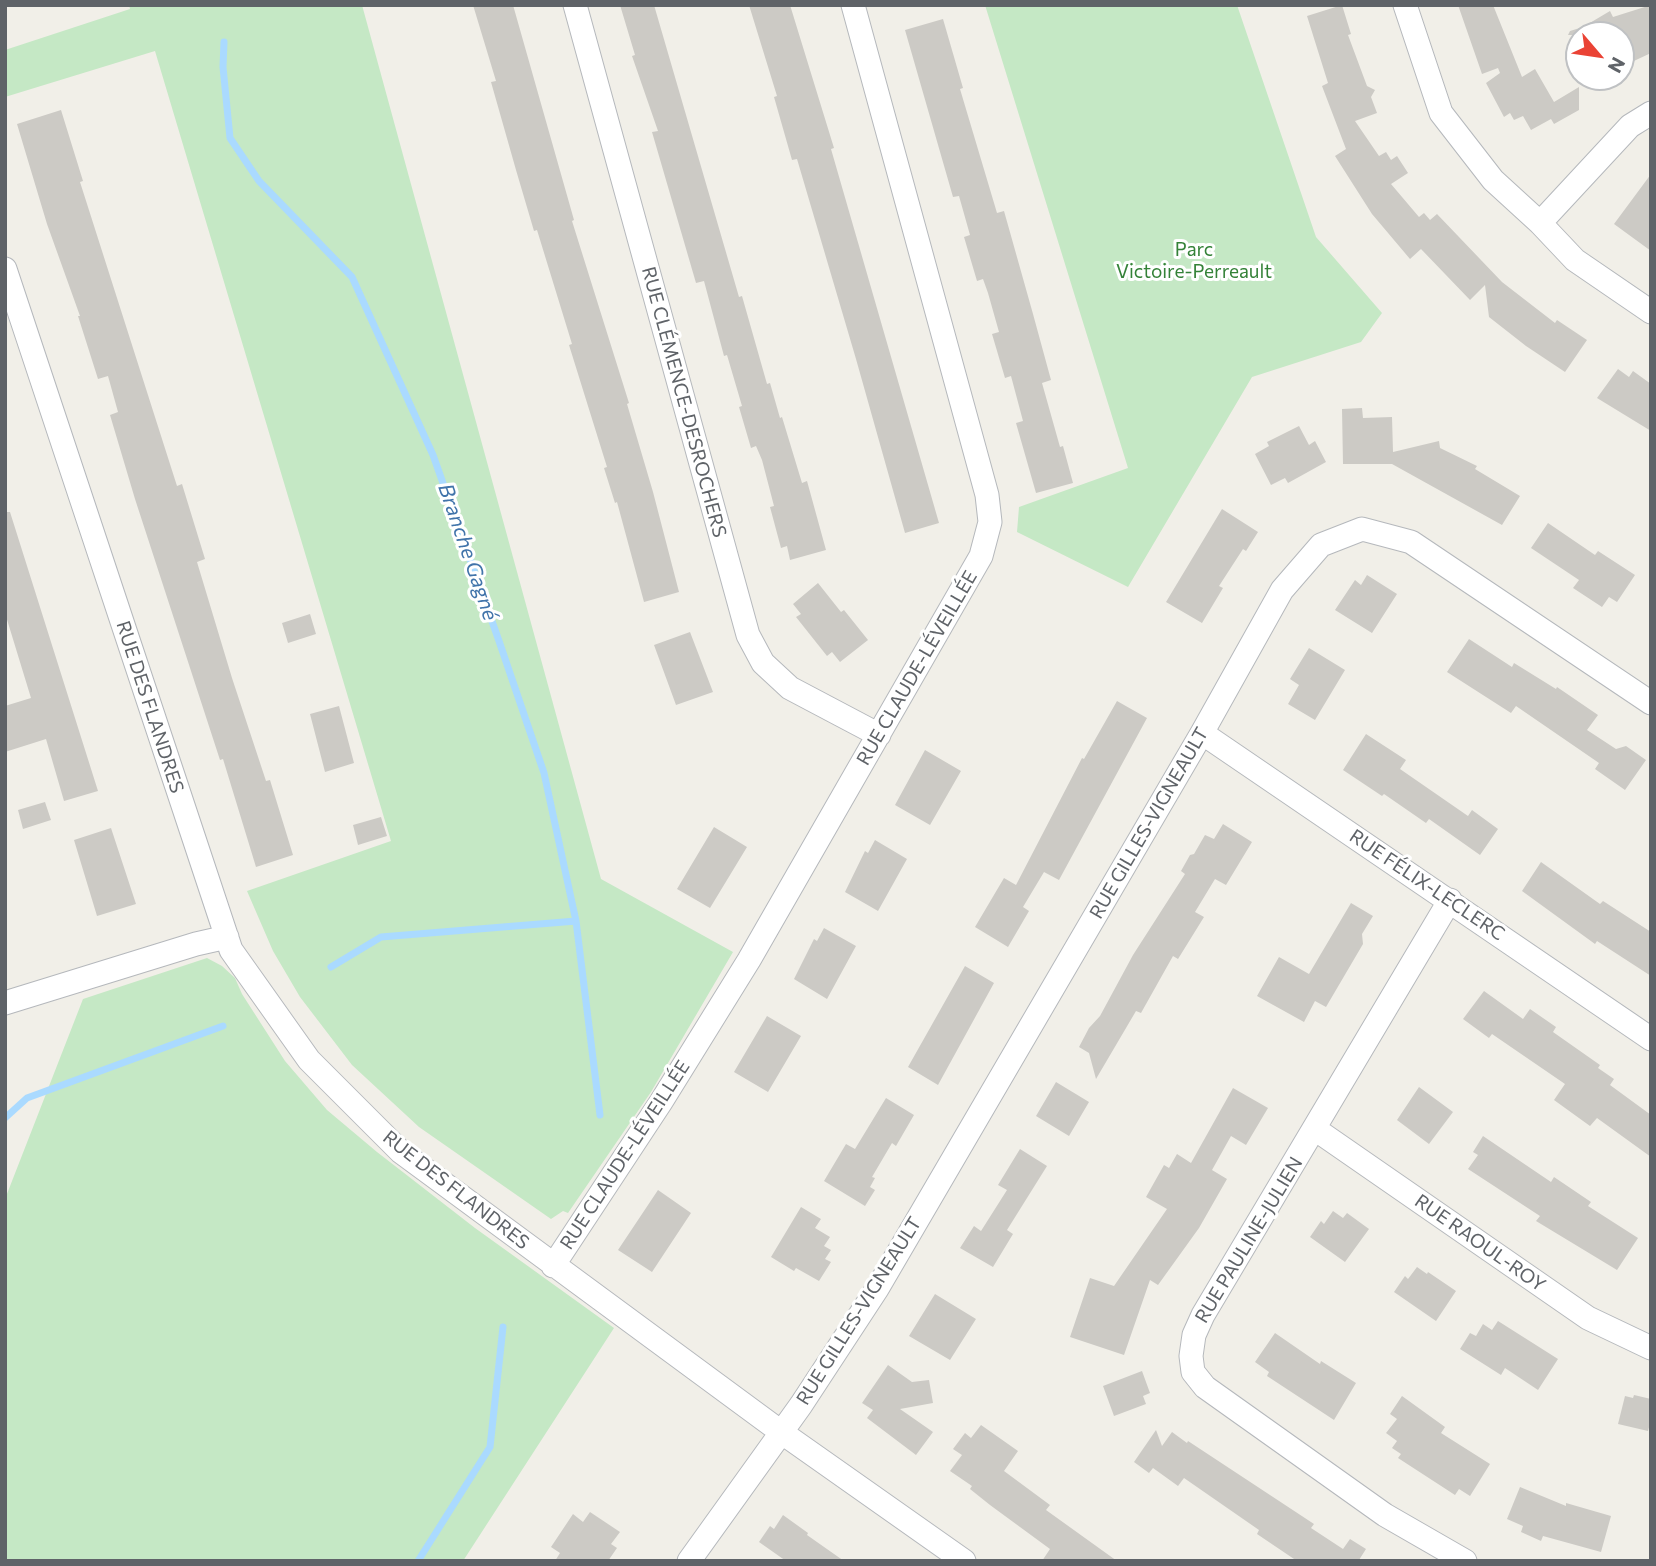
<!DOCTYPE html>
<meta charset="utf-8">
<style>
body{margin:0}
#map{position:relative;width:1656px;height:1566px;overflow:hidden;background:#f1efe8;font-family:Commissioner,sans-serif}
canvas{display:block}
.frame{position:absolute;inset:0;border:7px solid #5f6368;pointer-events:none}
.north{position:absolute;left:1565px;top:21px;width:70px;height:70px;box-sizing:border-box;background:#fff;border:2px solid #bfc1c3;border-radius:50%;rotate:119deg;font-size:19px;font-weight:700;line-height:28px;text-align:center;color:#5f6368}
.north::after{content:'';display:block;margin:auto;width:24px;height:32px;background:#ea4335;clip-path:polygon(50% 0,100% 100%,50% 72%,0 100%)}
</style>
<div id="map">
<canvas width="1656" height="1566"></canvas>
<div class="frame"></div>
<div class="north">N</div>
</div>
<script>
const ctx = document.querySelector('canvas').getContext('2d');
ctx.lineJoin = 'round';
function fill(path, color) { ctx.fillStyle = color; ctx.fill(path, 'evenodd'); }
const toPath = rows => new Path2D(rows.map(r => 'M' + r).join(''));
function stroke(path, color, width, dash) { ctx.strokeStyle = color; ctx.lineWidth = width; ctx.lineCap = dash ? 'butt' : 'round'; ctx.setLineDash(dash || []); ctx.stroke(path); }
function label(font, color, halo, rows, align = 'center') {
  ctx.font = font + ' Commissioner,sans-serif'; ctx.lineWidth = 6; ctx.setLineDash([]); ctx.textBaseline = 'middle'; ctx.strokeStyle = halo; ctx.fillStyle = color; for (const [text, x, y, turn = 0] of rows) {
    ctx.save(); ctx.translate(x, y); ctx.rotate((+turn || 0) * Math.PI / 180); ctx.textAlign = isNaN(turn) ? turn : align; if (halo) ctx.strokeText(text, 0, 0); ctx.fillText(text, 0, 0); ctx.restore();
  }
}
const green = toPath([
 [129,5,362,5,601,879,733,952,651,1092,568,1213,563,1211,551,1219,419,1127,352,1065,300,997,273,951,247,891,391,841,155,51,5,97,5,50,130,9],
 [985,5,1237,5,1316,237,1382,313,1361,342,1252,377,1128,587,1017,532,1019,507,1128,468],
 [207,958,222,966,235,978,242,994,285,1061,327,1110,377,1152,475,1228,614,1328,463,1561,5,1561,5,1199,83,999]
]);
const stream = toPath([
 [224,42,223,67,230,138,259,181,352,277,433,455,499,641,544,773,576,921,600,1115],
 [331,967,381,937,576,921],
 [5,1118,27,1098,223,1026],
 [418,1561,490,1447,503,1327]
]);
const building = toPath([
 [473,5,513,5,574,220,572,221,629,403,627,404,653,492,679,592,644,602,617,502,615,503,604,468,607,467,569,345,572,344,537,230,534,231,516,170,491,82,496,81],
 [620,5,654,5,739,297,742,296,767,384,770,383,780,418,782,417,802,483,807,481,826,550,790,560,787,546,781,548,770,507,774,506,762,460,756,446,751,448,739,407,742,406,727,355,724,356,704,281,696,283,652,132,658,131,632,56,635,55],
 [749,5,790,5,834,148,831,149,939,523,905,533,856,359,797,159,792,160,774,97,777,96],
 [1342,5,1351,34,1348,35,1367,86,1375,90,1371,97,1377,113,1355,121,1379,156,1386,152,1391,160,1397,156,1408,173,1391,184,1419,217,1424,213,1430,220,1437,214,1502,282,1555,323,1557,320,1587,340,1565,372,1526,346,1489,317,1485,285,1470,300,1421,249,1410,259,1372,214,1335,156,1346,149,1322,86,1328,83,1307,16],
 [1458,5,1493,5,1522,77,1535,69,1554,102,1579,87,1579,110,1554,124,1551,119,1531,130,1523,116,1514,120,1510,113,1504,117,1486,83,1500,73,1498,68,1482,74],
 [1651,5,1651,53,1621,67,1621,35,1568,35,1570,31,1583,27,1610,11,1613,17],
 [943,19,963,88,960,89,997,213,1004,211,1033,314,1051,380,1042,383,1060,447,1063,446,1073,483,1036,493,1016,423,1023,421,1011,376,1005,378,992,334,999,332,988,293,983,279,977,281,964,237,970,235,959,196,953,197,905,30],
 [61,110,83,181,80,182,177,486,182,484,205,559,197,562,232,678,266,781,270,780,293,855,256,867,223,759,220,760,135,499,110,415,118,412,108,376,98,379,78,316,80,316,47,224,17,124],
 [1651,174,1651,251,1614,224],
 [1618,369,1629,377,1633,371,1651,384,1651,431,1597,398],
 [1362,408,1363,418,1392,417,1393,452,1439,441,1440,448,1477,466,1475,469,1520,496,1502,525,1392,464,1343,464,1342,409],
 [1299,426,1309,445,1315,441,1326,462,1288,483,1285,478,1271,485,1255,454,1269,446,1267,442],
 [1222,509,1258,532,1246,551,1243,549,1219,586,1223,588,1202,623,1166,602],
 [5,512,10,512,98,791,64,801,46,739,5,752,5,706,31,698,5,613],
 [1548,523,1595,555,1598,551,1635,575,1617,602,1609,597,1602,607,1573,588,1579,580,1531,548],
 [1367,575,1397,594,1372,633,1335,610,1355,580,1361,585],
 [818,583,841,612,844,610,868,640,840,662,832,652,827,656,796,617,801,614,793,604],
 [310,614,316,634,288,643,282,623],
 [690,632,713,692,676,705,654,645],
 [1469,639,1512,667,1514,663,1556,689,1557,687,1598,715,1587,730,1616,749,1626,746,1646,760,1625,790,1595,769,1599,763,1516,706,1511,713,1447,672],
 [1309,648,1345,670,1315,720,1288,704,1299,685,1290,679],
 [1117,701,1147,718,1059,880,1044,872,1023,907,1029,911,1008,947,975,927,1004,878,1016,885,1082,758,1084,759],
 [339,706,354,763,325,772,310,714],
 [1366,734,1406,760,1400,769,1468,816,1472,810,1498,829,1480,855,1429,819,1426,823,1384,794,1382,796,1343,770],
 [925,750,961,771,930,825,895,805],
 [45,802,51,820,23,829,18,810],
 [381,817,387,836,358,845,353,825],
 [1223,824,1252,842,1226,885,1215,879,1195,912,1204,917,1178,959,1173,956,1141,1013,1136,1011,1096,1079,1089,1053,1079,1047,1089,1028,1100,1016,1133,955,1185,874,1181,871,1190,855,1194,854,1205,835,1214,839],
 [714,827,747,847,710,908,677,889],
 [111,828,136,904,97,916,74,840],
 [875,840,907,859,878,911,845,892,865,851,868,853],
 [1541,862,1600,904,1603,901,1651,932,1651,976,1597,941,1595,944,1522,891],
 [1351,903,1373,916,1362,934,1363,944,1326,1007,1315,1001,1304,1022,1257,996,1279,957,1309,974],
 [824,928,856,946,827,999,794,979,814,939,817,941],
 [965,966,994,983,938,1085,908,1067],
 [1484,991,1523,1019,1530,1009,1556,1027,1553,1032,1600,1065,1598,1068,1614,1079,1610,1085,1651,1115,1651,1157,1597,1118,1590,1126,1554,1100,1565,1084,1492,1034,1489,1038,1463,1019],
 [767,1016,801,1036,768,1092,734,1072],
 [1056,1082,1089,1102,1069,1136,1036,1116],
 [1419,1087,1453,1112,1429,1144,1397,1120],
 [1233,1088,1268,1108,1246,1145,1231,1136,1212,1170,1227,1179,1199,1228,1158,1285,1150,1280,1124,1355,1070,1337,1090,1278,1114,1286,1167,1209,1146,1197,1164,1165,1169,1168,1177,1154,1191,1163],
 [886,1098,914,1115,896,1146,892,1143,872,1177,875,1178,870,1187,875,1190,865,1206,824,1181,846,1144,855,1149],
 [1483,1136,1551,1182,1554,1177,1591,1202,1588,1206,1638,1238,1617,1270,1536,1221,1540,1216,1468,1169,1478,1155,1473,1152],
 [1020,1149,1047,1166,1007,1230,1013,1234,993,1267,960,1248,974,1226,981,1231,1007,1190,998,1185],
 [658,1190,691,1213,652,1272,618,1250],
 [801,1207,821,1219,815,1228,830,1237,824,1246,831,1250,825,1259,831,1262,819,1281,796,1268,794,1271,771,1257],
 [1333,1211,1343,1218,1347,1213,1369,1229,1345,1262,1310,1237,1321,1221,1324,1224],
 [1417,1267,1427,1274,1428,1272,1456,1291,1436,1321,1394,1292,1405,1276,1408,1279],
 [935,1294,976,1319,950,1360,909,1336],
 [1498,1321,1558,1359,1538,1390,1505,1368,1501,1375,1460,1349,1470,1333,1476,1336,1483,1324,1492,1330],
 [1275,1333,1320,1364,1321,1361,1356,1383,1334,1420,1267,1376,1269,1372,1255,1362],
 [888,1365,912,1382,929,1380,933,1403,900,1409,933,1432,916,1455,867,1418,873,1410,862,1403],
 [1142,1371,1150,1393,1143,1396,1146,1404,1114,1416,1103,1386],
 [1634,1395,1651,1399,1651,1420,1648,1431,1618,1424,1625,1396,1633,1398],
 [1402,1396,1445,1427,1441,1433,1490,1464,1470,1496,1459,1489,1455,1495,1398,1458,1401,1454,1392,1448,1397,1441,1386,1433,1397,1419,1390,1414],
 [981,1425,1018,1451,1004,1471,1050,1505,1046,1510,1117,1561,1042,1561,1050,1549,990,1505,970,1489,972,1486,950,1471,962,1455,953,1449,965,1433,971,1438],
 [1156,1430,1162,1446,1172,1432,1187,1443,1188,1441,1314,1524,1311,1528,1343,1549,1350,1539,1366,1549,1359,1560,1361,1561,1297,1561,1257,1534,1259,1530,1184,1478,1178,1486,1153,1468,1149,1473,1134,1462],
 [1520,1487,1566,1506,1566,1503,1611,1516,1601,1552,1543,1536,1541,1541,1521,1532,1523,1526,1507,1519],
 [590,1512,620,1532,611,1544,617,1548,608,1561,555,1561,560,1553,551,1547,573,1514,583,1522],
 [783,1515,808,1533,807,1535,844,1561,786,1561,759,1542,770,1526,774,1529]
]);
const minor = toPath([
 [575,5,748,635,763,663,790,688,879,735],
 [1405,5,1441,113,1493,180,1540,223,1575,260,1651,312],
 [1540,223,1630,126,1651,113],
 [5,269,231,950,309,1060,401,1152,781,1432,964,1561],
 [1202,733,1651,1039],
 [1450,900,1203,1315,1194,1335,1191,1356,1193,1372,1205,1387,1385,1515,1465,1561],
 [5,1003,196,944,227,937],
 [1315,1129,1588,1318,1651,1348],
 [553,1266,661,1102,749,960,981,556,990,522,987,495,853,5],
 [689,1561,801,1405,877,1289,1202,733,1282,590,1321,545,1362,529,1411,542,1651,703]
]);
const parkNames = [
 ["Parc",1194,250],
 ["Victoire-Perreault",1194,272]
];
const streetNames = [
 ["RUE CLÉMENCE-DESROCHERS",684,402,75],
 ["RUE CLAUDE-LÉVEILLÉE",917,668,-60],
 ["RUE DES FLANDRES",150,707,72],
 ["RUE GILLES-VIGNEAULT",1149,823,-60],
 ["RUE FÉLIX-LECLERC",1427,885,34],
 ["RUE CLAUDE-LÉVEILLÉE",625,1155,-57],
 ["RUE DES FLANDRES",456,1190,38],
 ["RUE PAULINE-JULIEN",1249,1240,-59],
 ["RUE RAOUL-ROY",1480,1243,35],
 ["RUE GILLES-VIGNEAULT",859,1311,-58]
];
const waterNames = [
 ["Branche Gagné",468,552,71]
];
fill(green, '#c5e8c5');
stroke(stream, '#aadaff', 7);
fill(building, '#cccac5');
stroke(minor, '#b5b8bc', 25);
stroke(minor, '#fff', 23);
label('19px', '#348238', '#fff', parkNames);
label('19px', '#5f6368', '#fff', streetNames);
label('italic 21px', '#4174aa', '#fff', waterNames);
</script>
